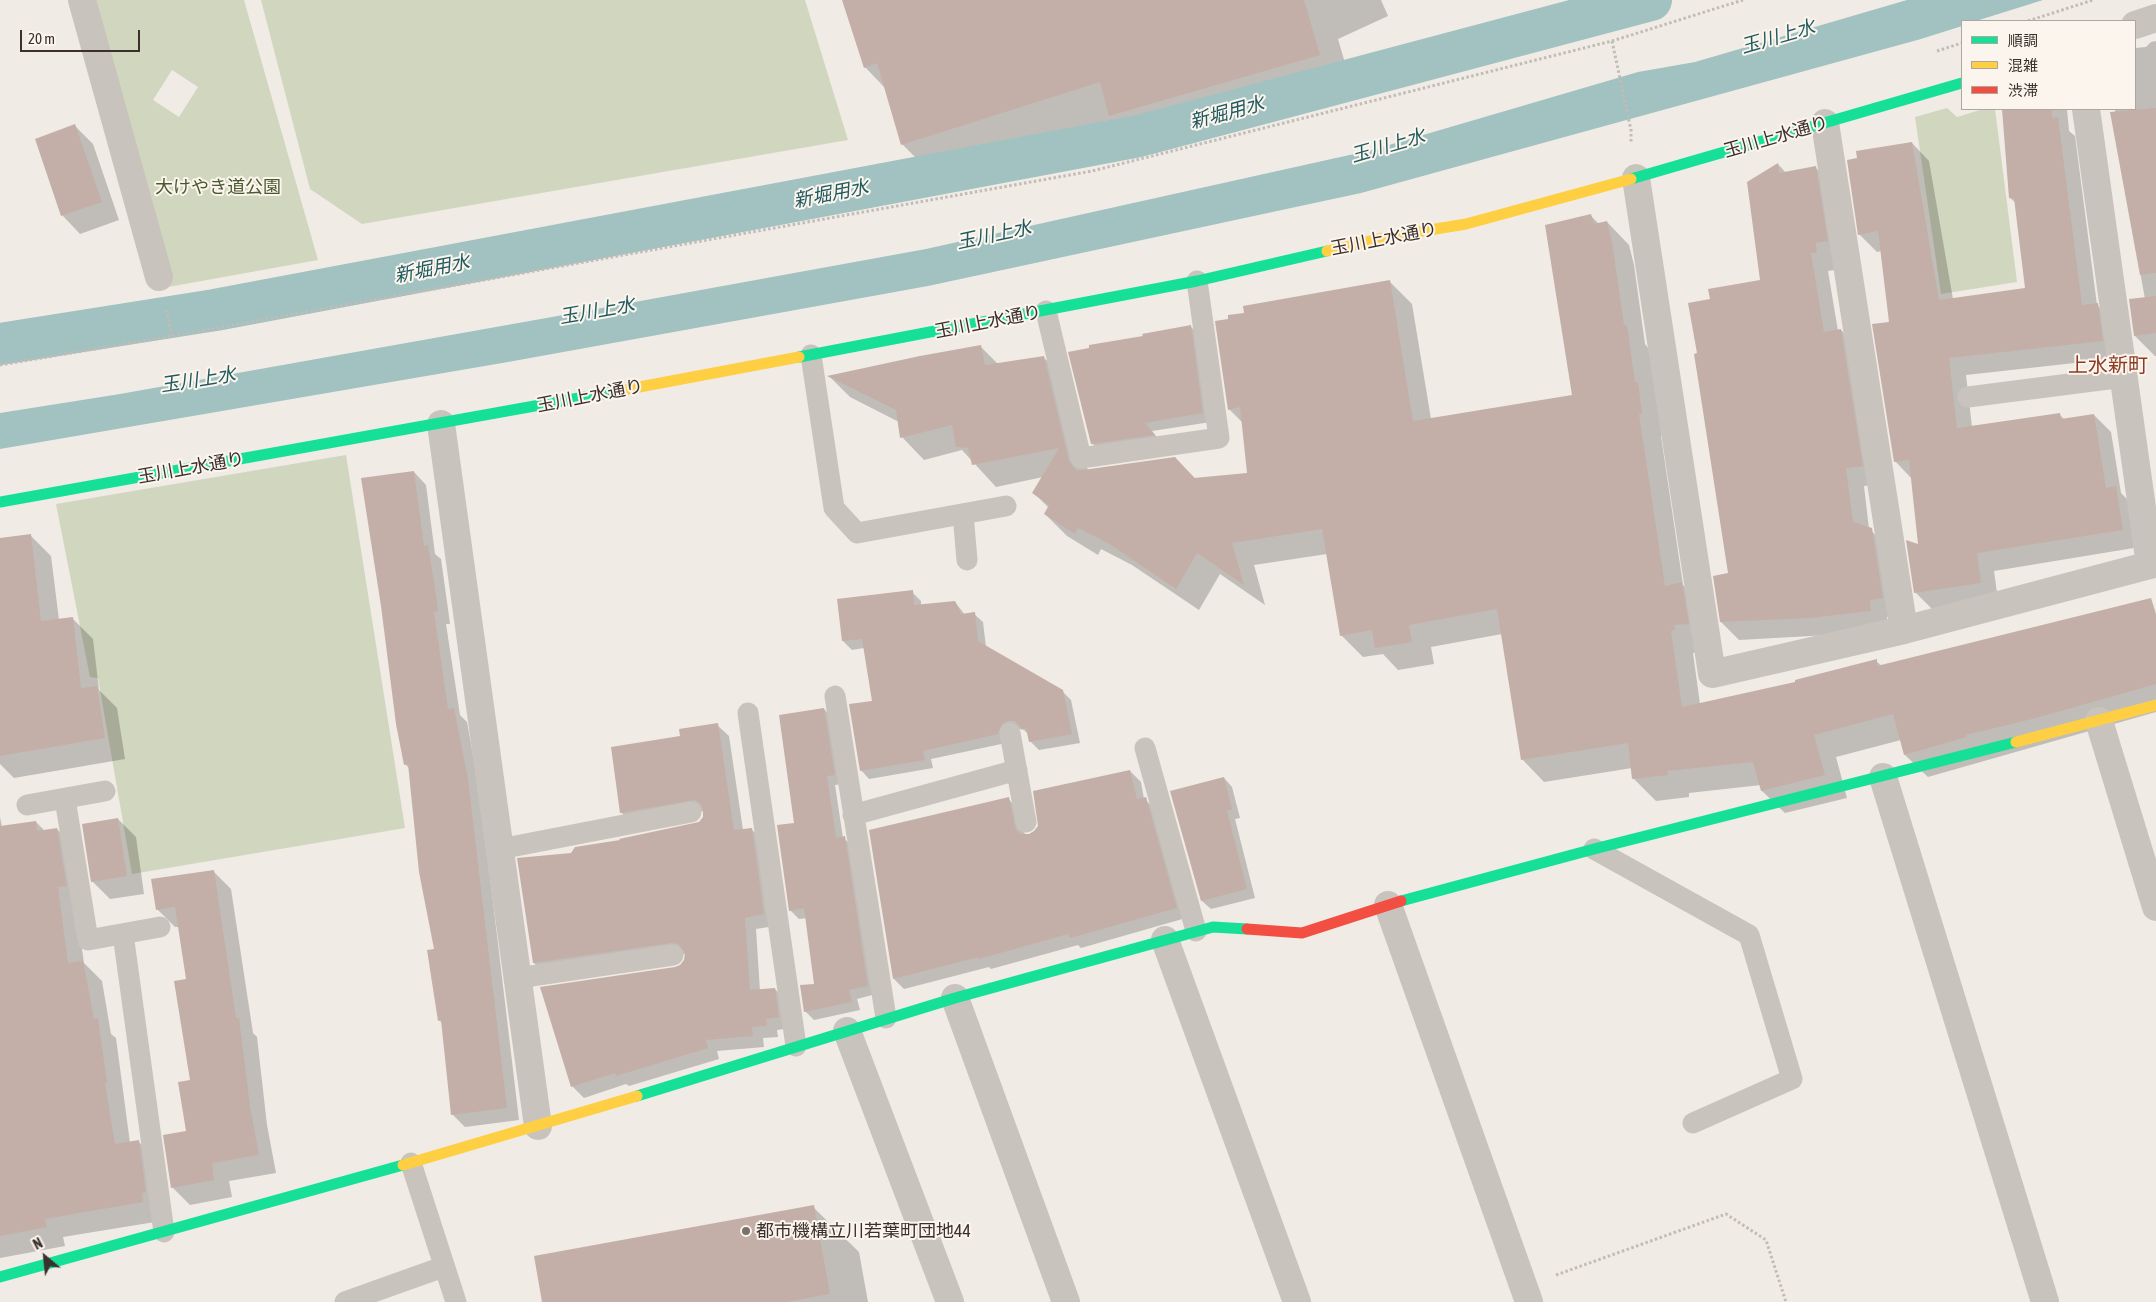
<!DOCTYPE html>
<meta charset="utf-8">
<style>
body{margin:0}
#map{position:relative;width:2156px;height:1302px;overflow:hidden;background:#f0ebe5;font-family:"Asap Condensed","Noto Sans JP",sans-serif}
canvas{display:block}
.legend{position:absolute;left:1961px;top:20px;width:175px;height:90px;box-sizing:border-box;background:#fbf5ee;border:1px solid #aea6a0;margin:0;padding:6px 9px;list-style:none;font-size:15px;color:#3b302b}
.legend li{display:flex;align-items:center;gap:10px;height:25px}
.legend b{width:25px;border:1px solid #aea6a0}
.north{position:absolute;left:20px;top:1232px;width:50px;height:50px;-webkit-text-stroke:4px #fbf5ee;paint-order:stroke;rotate:332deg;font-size:14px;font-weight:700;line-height:20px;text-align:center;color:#3b302b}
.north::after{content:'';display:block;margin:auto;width:18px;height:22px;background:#3b302b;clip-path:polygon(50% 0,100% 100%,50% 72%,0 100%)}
.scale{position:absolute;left:20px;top:30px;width:120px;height:22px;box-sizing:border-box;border:2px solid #3b302b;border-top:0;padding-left:6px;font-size:15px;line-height:18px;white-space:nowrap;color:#3b302b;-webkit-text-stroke:4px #fbf5ee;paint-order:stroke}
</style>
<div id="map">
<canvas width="2156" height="1302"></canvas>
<ul class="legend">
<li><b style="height:6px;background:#16e098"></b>順調</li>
<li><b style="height:6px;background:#ffcf43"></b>混雑</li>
<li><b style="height:6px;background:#f24e42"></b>渋滞</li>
</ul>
<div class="north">N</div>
<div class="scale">20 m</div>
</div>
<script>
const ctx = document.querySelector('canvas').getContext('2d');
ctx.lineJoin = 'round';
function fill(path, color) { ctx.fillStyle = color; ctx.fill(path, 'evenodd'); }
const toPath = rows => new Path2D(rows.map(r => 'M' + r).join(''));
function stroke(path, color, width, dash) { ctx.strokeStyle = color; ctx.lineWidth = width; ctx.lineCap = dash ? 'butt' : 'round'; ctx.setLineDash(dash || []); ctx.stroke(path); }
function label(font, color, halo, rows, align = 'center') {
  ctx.font = font + ' "Asap Condensed","Noto Sans JP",sans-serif'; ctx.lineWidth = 4; ctx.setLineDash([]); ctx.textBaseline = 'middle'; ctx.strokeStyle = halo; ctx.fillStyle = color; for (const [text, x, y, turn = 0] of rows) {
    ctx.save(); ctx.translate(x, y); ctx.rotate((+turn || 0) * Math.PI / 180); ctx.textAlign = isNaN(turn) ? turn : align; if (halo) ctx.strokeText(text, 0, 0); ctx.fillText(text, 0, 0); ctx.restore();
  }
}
const green = toPath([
 [85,0,244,0,318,260,168,287],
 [172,70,198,87,179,117,153,100],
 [261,0,805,0,848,140,362,224,310,189],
 [1947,108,1957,117,1983,109,1995,109,2017,282,1941,294,1915,117],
 [346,455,405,828,132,874,98,678,90,677,56,504]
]);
const water = toPath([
 [1907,0,2043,0,1976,21,1962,21,1962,26,1921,39,1361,193,928,286,508,362,0,449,0,413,120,394,580,312,926,249,1372,150,1638,72,1695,62]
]);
const shadow = toPath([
 [844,0,1381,0,1388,16,1338,39,1352,87,1143,148,1115,120,935,177,902,144,885,88,865,67],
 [2156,41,2156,356,2155,356,2135,336,2145,299,2111,113,2115,113,2115,109,2135,109,2135,48,2146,47,2151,42],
 [2004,109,2067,109,2069,131,2075,136,2097,305,2115,322,2120,358,1966,375,1972,427,2060,415,2065,420,2094,415,2111,432,2121,493,2133,505,2140,547,1994,571,1998,600,1933,610,1915,592,1920,546,1912,479,1895,461,1890,323,1882,251,1877,252,1859,234,1912,143,1929,161,1953,299,2026,289,2016,203,2010,198],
 [75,126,93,144,119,220,80,234,63,216,36,139],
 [1778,164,1786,173,1815,167,1833,185,1835,270,1828,271,1838,331,1841,330,1859,348,1880,484,1864,486,1869,529,1890,548,1900,615,1887,617,1889,629,1829,635,1739,640,1721,622,1730,574,1699,354,1711,300,1762,281],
 [1591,216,1599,224,1607,222,1629,245,1634,265,1645,344,1649,349,1663,436,1661,436,1683,585,1704,606,1697,652,1693,653,1700,704,1796,683,1876,661,1882,666,2156,625,2156,712,1928,777,1905,755,1901,740,1836,757,1847,798,1785,813,1762,791,1761,785,1689,793,1689,797,1656,801,1634,779,1632,768,1544,782,1522,759,1502,634,1431,647,1434,664,1398,670,1383,654,1363,657,1341,635,1327,554,1254,565,1265,605,1220,574,1199,610,1132,565,1101,549,1098,555,1067,536,1045,514,1049,508,1034,493,1043,477,996,487,962,450,924,460,902,437,899,422,850,397,829,376,981,347,998,364,1043,357,1066,379,1088,471,1175,458,1196,479,1249,474,1243,423,1229,409,1390,282,1412,304,1431,419,1573,396],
 [1190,326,1199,335,1211,422,1152,431,1162,443,1100,452,1092,443,1144,337],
 [414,472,426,485,435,554,441,559,448,609,450,624,446,624,460,715,467,722,480,793,519,1120,465,1127,452,1114,443,1024,439,1020,435,950,410,769,405,764],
 [30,535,51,556,59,620,72,618,93,639,99,690,117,708,125,759,14,778,0,764,0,539],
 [912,592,921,601,921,606,955,602,965,615,974,614,983,622,986,647,1062,691,1071,700,1080,743,1039,750,1030,741,1029,735,1024,730,1018,729,1006,743,931,759,933,768,869,779,861,770,873,702,864,648,852,650,843,641],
 [824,709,833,718,843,784,835,785,843,838,853,846,876,994,857,999,860,1010,814,1020,805,1011,816,985,807,918,799,919,790,910,795,824],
 [717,725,729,736,743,830,751,829,763,840,775,926,756,929,760,991,775,989,786,1001,790,1028,777,1030,778,1037,763,1038,764,1047,717,1051,719,1059,629,1086,626,1084,584,1098,572,1086,681,966,686,961,686,954,545,974,534,963,572,854,700,822,704,816,704,812,701,811,632,824,621,812,682,737],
 [1130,771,1141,782,1144,799,1156,809,1186,918,1081,948,1078,945,991,969,989,967,904,989,894,979,1008,799,1019,809,1025,835,1029,835],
 [1224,778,1232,787,1240,818,1235,819,1255,898,1211,909,1202,901],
 [0,817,2,827,36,822,45,831,57,829,75,848,76,906,84,963,102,981,111,1034,116,1038,130,1143,138,1141,157,1160,161,1221,63,1237,65,1246,0,1258],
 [118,819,136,837,144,894,110,899,92,881],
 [213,871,231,889,253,1033,257,1037,267,1125,276,1173,229,1181,232,1197,190,1205,172,1187,187,1132,191,1081,187,980,179,927,175,927,157,909],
 [813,1207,859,1252,868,1302,543,1302]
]);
const canal = toPath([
 [0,344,215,310,1139,136,1651,0]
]);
const building = toPath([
 [842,0,1304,0,1320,55,1109,116,1100,82,901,145,877,63,864,68],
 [2156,108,2156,273,2140,275,2110,112],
 [2002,109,2052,109,2052,118,2058,117,2082,305,2098,303,2103,341,1949,358,1957,428,2060,413,2061,419,2094,414,2106,488,2116,486,2123,530,1977,553,1981,583,1914,593,1906,540,1918,544,1909,460,1894,462,1872,324,1889,322,1878,231,1858,235,1847,160,1857,158,1856,151,1912,142,1939,300,2025,288,2014,198,2009,198],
 [75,124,102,202,61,216,35,139],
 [1778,163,1779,173,1816,166,1828,241,1816,243,1817,253,1811,253,1824,332,1841,329,1863,466,1846,468,1853,522,1872,528,1883,598,1870,600,1871,611,1810,618,1720,622,1713,576,1728,573,1698,379,1694,354,1697,353,1688,303,1710,299,1708,289,1760,280,1747,182],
 [1591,214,1594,224,1607,221,1612,242,1624,325,1627,325,1635,382,1638,382,1642,414,1639,414,1665,586,1682,582,1689,624,1674,625,1675,630,1671,631,1682,707,1795,682,1795,680,1877,659,1877,666,2151,598,2156,614,2156,684,2036,718,1966,735,1967,737,1904,755,1893,714,1814,735,1825,775,1761,791,1753,762,1667,771,1668,775,1632,779,1628,743,1521,760,1497,609,1409,625,1412,642,1375,648,1372,630,1340,636,1322,529,1232,543,1244,585,1197,553,1176,589,1108,543,1078,528,1075,534,1044,514,1049,505,1032,493,1059,448,972,465,968,448,956,447,952,425,900,438,896,410,827,376,920,356,981,345,985,365,1044,356,1069,461,1076,470,1083,470,1175,457,1194,478,1247,473,1240,407,1228,410,1215,321,1228,319,1228,315,1244,313,1243,306,1390,280,1413,421,1572,395,1545,225],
 [2156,296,2156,333,2134,336,2129,299],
 [1191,325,1203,413,1145,423,1155,435,1091,444,1068,352,1089,348,1089,345,1143,336,1142,334],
 [414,471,424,546,428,545,436,595,438,611,434,612,448,709,454,708,468,779,507,1108,451,1115,441,1020,438,1021,427,950,434,949,419,872,408,764,404,765,396,724,381,606,361,478],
 [31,534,41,621,73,617,81,688,97,686,105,738,0,756,0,538],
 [913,590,914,605,955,601,961,614,975,612,978,641,1063,690,1072,734,1029,742,1026,728,1022,729,1015,721,1008,721,1002,724,998,734,923,751,925,760,860,771,849,704,872,701,862,639,842,641,837,599],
 [824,708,835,775,827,776,836,838,845,836,868,986,849,990,852,1002,804,1012,800,985,814,984,804,908,789,911,777,825,794,823,779,715],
 [718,723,734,830,752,828,764,914,745,918,750,990,775,988,779,1017,766,1019,767,1026,752,1027,753,1036,706,1040,708,1048,616,1076,615,1073,571,1087,540,987,675,967,680,965,684,960,685,953,678,944,671,943,533,963,517,858,571,853,575,847,620,840,619,839,699,822,703,817,703,810,700,803,695,800,620,813,611,747,680,736,679,729],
 [1130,770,1137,799,1146,797,1177,908,1070,938,1068,934,979,959,979,957,893,979,869,830,1009,797,1016,830,1021,834,1029,834,1034,831,1038,826,1033,791],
 [1224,777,1232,809,1227,811,1247,889,1201,901,1170,791],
 [118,818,127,876,91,882,82,824],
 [36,821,37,831,57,828,67,886,58,887,68,963,83,961,94,1019,98,1018,107,1083,105,1083,115,1144,139,1140,146,1192,142,1193,143,1202,45,1219,47,1227,0,1236,0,826],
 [214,870,236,1018,239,1018,250,1106,259,1155,212,1163,214,1180,171,1188,163,1135,186,1131,178,1082,190,1080,174,981,186,979,175,907,156,910,151,879],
 [814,1205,830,1294,787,1302,542,1302,534,1256]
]);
const path = toPath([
 [2028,21,2093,0],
 [1612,41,1631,130,1631,143],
 [1937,51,1962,43],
 [166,310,172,336],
 [0,365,172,336,1092,171,1612,41,1743,0],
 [1556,1275,1726,1214,1766,1240,1786,1302]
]);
const lane = toPath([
 [1046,311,1081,458,1219,438,1197,281],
 [811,355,834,508,857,533,1006,506],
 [1968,397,2124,377],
 [963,514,967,560],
 [835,696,886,1018],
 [748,713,796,1046],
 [1010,733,1026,822],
 [1145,748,1196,931],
 [65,799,88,940,160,927],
 [27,805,105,791],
 [853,815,1017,770],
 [500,849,691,812],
 [1594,849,1749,935,1792,1079,1693,1123],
 [123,934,164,1232],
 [518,978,673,955],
 [411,1163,456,1302],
 [345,1302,443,1267]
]);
const street = toPath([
 [82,0,159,277],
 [2135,25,2156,18],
 [1825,123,1904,630],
 [1636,178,1712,674,1904,630,2150,565,2086,109],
 [441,424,538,1126],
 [2099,721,2156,907],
 [1883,777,2045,1302],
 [1388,905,1529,1302],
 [1165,940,1297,1302],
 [955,998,1066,1302],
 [847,1031,950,1302]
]);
const fast = toPath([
 [1631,179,1962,83],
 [799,357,1197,281,1327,251],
 [0,502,618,391],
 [1401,901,1594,849,2016,742],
 [637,1096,955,998,1213,927,1247,929],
 [0,1277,403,1165]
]);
const slow = toPath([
 [1327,251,1387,237,1466,224,1631,179],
 [618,391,799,357],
 [2016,742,2156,705],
 [403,1165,637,1096]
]);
const jam = toPath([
 [1247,929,1302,933,1401,901]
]);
const markers = [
 [746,1231,5,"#7a716c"]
];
const streetNames = [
 ["玉川上水通り",1776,137,-16],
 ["玉川上水通り",1384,239,-11],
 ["玉川上水通り",988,322,-11],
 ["玉川上水通り",590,396,-11],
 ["玉川上水通り",191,468,-10]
];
const parkNames = [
 ["大けやき道公園",218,187]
];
const poiNames = [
 ["都市機構立川若葉町団地44",756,1231]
];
const waterNames = [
 ["玉川上水",1778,37,-16],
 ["新堀用水",1227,113,-15],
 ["玉川上水",1388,146,-16],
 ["新堀用水",831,194,-11],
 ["玉川上水",994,235,-12],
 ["新堀用水",432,269,-11],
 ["玉川上水",597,311,-10],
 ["玉川上水",198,380,-9]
];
const quarterNames = [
 ["上水新町",2108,366]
];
fill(green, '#d1d6bf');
fill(water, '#a1c2c1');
fill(shadow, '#0003');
stroke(canal, '#a1c2c1', 42);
fill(building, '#c3afa7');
stroke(path, '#c2bbb6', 3, [2.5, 2.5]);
stroke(lane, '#c9c3be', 21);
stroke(street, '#c9c3be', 28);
stroke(fast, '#16e098', 11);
stroke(slow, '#ffcf43', 11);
stroke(jam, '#f24e42', 11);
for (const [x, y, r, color] of markers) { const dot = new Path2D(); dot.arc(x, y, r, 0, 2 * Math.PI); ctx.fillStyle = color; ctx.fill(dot); stroke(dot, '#fbf5ee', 2); }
label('18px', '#3b302b', '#fbf5ee', streetNames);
label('18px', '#4a5a2e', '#fbf5ee', parkNames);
label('18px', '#3b302b', '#fbf5ee', poiNames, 'left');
label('italic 19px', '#1f5a5e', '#fbf5ee', waterNames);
label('20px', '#8c3b22', '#fbf5ee', quarterNames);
</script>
